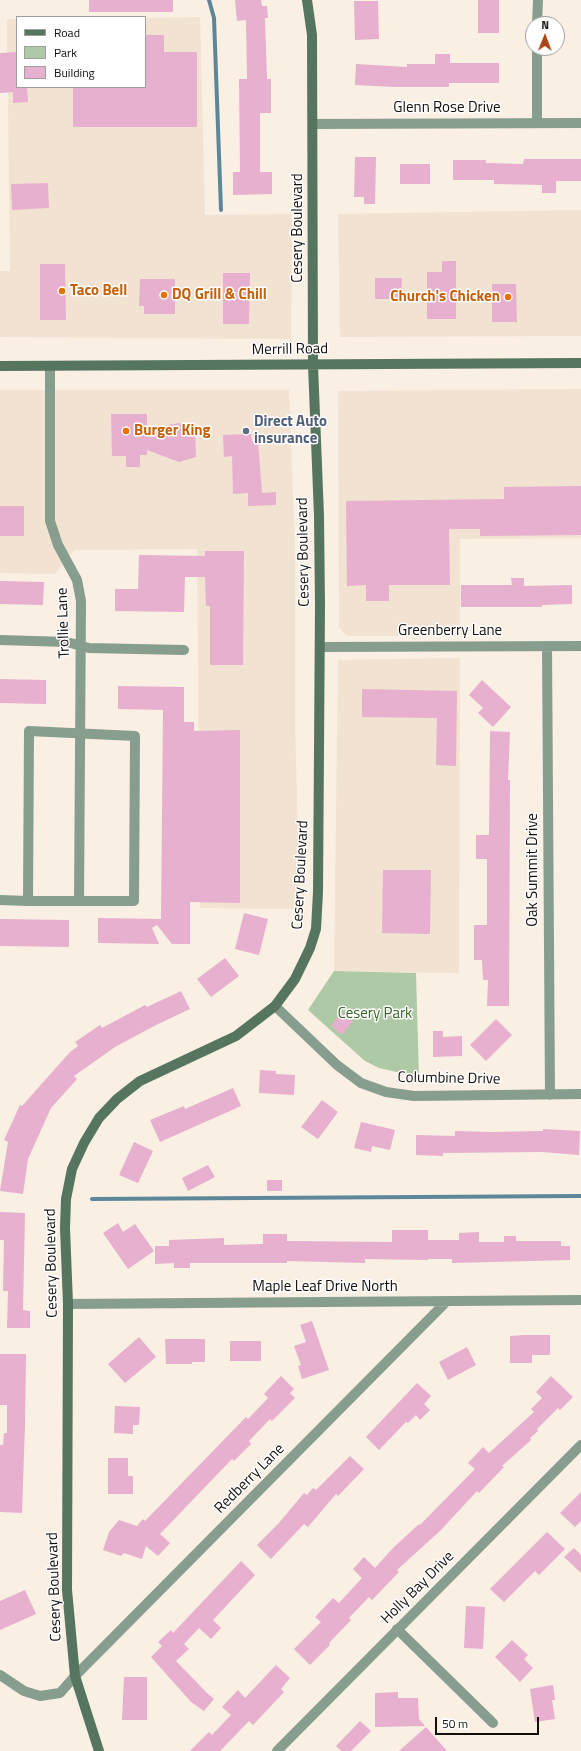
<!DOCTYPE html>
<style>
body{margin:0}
#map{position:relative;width:581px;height:1751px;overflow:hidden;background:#faefe3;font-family:"Titillium Web",sans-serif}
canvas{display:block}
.legend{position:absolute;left:16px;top:16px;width:130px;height:72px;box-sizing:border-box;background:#fff;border:1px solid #a09f9d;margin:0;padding:5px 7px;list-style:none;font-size:12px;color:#120f0b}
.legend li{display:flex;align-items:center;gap:8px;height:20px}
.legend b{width:20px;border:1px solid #a09f9d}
.north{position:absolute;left:525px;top:16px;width:40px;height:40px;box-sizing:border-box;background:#fff;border:1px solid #a09f9d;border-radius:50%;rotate:1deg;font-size:11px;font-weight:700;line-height:16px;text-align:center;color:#120f0b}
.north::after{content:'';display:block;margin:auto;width:14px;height:18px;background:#ab4617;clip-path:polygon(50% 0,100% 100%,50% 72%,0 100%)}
.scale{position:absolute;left:435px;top:1717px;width:104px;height:18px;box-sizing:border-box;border:2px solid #120f0b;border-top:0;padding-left:5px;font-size:12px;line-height:14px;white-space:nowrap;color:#120f0b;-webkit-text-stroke:3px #fff;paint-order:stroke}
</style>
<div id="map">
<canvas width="581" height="1751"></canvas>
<ul class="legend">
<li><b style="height:5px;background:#55755f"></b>Road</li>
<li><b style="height:11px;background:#adc9a5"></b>Park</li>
<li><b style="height:11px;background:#e6b0ce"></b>Building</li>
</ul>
<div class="north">N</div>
<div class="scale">50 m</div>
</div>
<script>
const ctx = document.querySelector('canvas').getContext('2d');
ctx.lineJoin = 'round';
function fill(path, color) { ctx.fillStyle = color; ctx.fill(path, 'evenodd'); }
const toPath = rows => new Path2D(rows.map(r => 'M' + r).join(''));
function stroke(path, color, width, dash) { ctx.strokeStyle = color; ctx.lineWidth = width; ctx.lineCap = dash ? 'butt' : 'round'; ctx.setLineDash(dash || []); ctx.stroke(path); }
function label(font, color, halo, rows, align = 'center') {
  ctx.font = font + ' "Titillium Web",sans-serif'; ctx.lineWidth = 3; ctx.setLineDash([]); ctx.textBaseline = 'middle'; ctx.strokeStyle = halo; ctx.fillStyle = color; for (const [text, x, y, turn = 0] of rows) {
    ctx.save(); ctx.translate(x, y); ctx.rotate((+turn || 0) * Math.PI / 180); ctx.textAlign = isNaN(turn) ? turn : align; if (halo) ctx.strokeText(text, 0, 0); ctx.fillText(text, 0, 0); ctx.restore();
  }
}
const built = toPath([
 [200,17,205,215,292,214,291,339,0,337,0,271,10,271,7,19,17,19,17,87,145,87,145,18],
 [581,210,581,336,340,337,338,214],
 [581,389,581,538,460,539,460,636,347,636,339,628,338,391],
 [0,390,289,390,295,549,295,724,300,909,200,908,197,549,74,550,55,574,0,573],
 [460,658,459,973,334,971,338,660]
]);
const green = toPath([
 [334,971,416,973,419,1077,379,1068,365,1061,308,1010]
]);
const stream = toPath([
 [209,0,214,18,221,210],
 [92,1199,581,1196]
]);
const building = toPath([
 [89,0,173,0,173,12,89,12],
 [235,0,261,0,262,6,267,6,268,18,265,18,267,79,271,79,271,113,260,113,260,172,272,172,272,194,233,195,233,172,240,172,239,79,247,79,246,20,237,21],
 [478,0,499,0,499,33,478,33],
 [354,1,378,1,379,39,355,40],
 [145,35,164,35,164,52,197,52,197,127,73,127,73,87,145,87],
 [17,52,17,87,27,87,28,102,13,103,13,92,0,93,0,53],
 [435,54,450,54,450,63,499,63,499,83,449,83,449,87,394,87,355,85,356,64,407,67,407,64,435,64],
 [355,157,376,157,375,204,364,204,364,197,354,197],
 [524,159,581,159,581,181,556,181,556,193,542,193,542,185,494,184,494,180,453,180,453,160,486,160,486,163,523,164],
 [400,164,430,164,430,184,400,184],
 [48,183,49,208,12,210,11,184],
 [442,261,456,261,456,319,427,319,427,272,442,272],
 [40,264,65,264,66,320,40,320],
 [223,273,250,273,249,324,223,324],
 [375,278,402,278,401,299,375,299],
 [140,279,175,279,175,314,144,314,144,306,139,306],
 [492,284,516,284,517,322,492,322],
 [111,414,147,414,147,429,179,423,195,426,196,457,179,462,147,450,147,455,140,455,140,467,126,467,126,456,112,456],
 [251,434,252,441,258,441,262,493,276,492,276,505,248,506,248,493,233,494,232,456,224,457,223,435],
 [581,486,581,535,480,536,480,529,449,529,450,585,389,585,389,601,366,601,366,585,347,586,346,501,504,499,504,487],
 [0,506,24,506,24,536,0,536],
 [205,551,244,551,243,665,210,665,210,606,206,606,205,577,185,577,184,612,115,611,115,589,138,589,139,555,205,556],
 [511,578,524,578,524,586,572,585,572,604,542,605,542,607,461,607,461,585,512,585],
 [0,581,44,582,43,605,0,604],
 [0,679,46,680,46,704,0,703],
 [482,680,511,707,493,727,478,713,483,708,469,695],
 [118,686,184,687,184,722,194,722,194,731,240,730,240,903,190,902,190,944,172,944,157,925,152,928,159,944,98,943,98,918,161,919,163,710,118,709],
 [362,689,457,691,456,766,436,765,437,718,362,717],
 [490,731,510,732,508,780,510,780,509,1006,487,1006,488,980,483,980,482,960,474,960,474,925,487,925,487,859,476,859,476,835,489,835],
 [383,870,431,870,430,934,382,933],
 [244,913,268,919,259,955,235,949],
 [0,919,69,920,69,947,0,946],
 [225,958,239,976,211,997,197,979],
 [181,991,190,1009,156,1025,115,1047,74,1076,77,1079,51,1108,28,1159,23,1194,0,1191,8,1142,4,1140,20,1105,22,1106,70,1052,78,1046,75,1042,100,1025,102,1028,145,1005,147,1007],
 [341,1013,353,1021,342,1035,331,1026],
 [496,1019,512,1035,486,1061,470,1045],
 [433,1031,443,1031,443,1037,462,1036,462,1056,433,1057],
 [260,1070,276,1071,276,1074,295,1075,294,1095,259,1093],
 [233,1088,241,1106,160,1142,150,1120,184,1106,185,1109],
 [322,1100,338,1112,318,1139,301,1127],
 [361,1122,395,1130,390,1150,372,1146,371,1152,354,1148],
 [543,1129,580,1131,579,1155,542,1152,443,1153,443,1156,416,1155,416,1135,455,1136,455,1131,491,1132,543,1131],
 [134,1142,153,1151,138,1183,119,1175],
 [208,1165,215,1177,188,1191,182,1178],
 [267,1180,282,1180,282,1191,267,1191],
 [0,1212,25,1213,23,1310,30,1311,30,1328,7,1328,8,1291,3,1291,4,1240,0,1240],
 [118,1223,123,1232,135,1224,154,1251,128,1269,103,1233],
 [392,1230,428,1230,428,1240,459,1240,459,1233,479,1232,479,1242,504,1242,504,1236,516,1236,516,1241,561,1241,561,1246,570,1246,570,1260,452,1263,452,1259,428,1259,428,1260,365,1259,365,1263,287,1261,287,1263,190,1263,190,1268,174,1268,174,1263,155,1264,155,1246,169,1246,169,1240,224,1238,224,1245,263,1244,263,1234,287,1234,287,1241,392,1242],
 [312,1321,329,1370,302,1379,298,1366,301,1365,294,1346,306,1342,300,1325],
 [524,1335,550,1335,550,1355,532,1355,532,1363,510,1363,510,1336],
 [139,1337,156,1357,125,1383,108,1364],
 [165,1339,205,1339,205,1362,192,1362,192,1364,166,1364],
 [230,1341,261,1341,261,1361,230,1361],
 [467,1347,476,1365,448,1380,439,1362],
 [0,1354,26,1354,25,1425,22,1513,0,1512,0,1445,3,1445,4,1433,7,1433,7,1405,0,1405],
 [281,1376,294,1389,290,1393,295,1398,272,1421,270,1419,249,1441,251,1444,234,1461,232,1459,160,1534,170,1543,158,1556,146,1546,142,1559,124,1553,121,1556,103,1550,109,1532,119,1520,137,1526,143,1519,145,1521,246,1417,248,1419,268,1398,264,1394],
 [551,1376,573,1397,560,1410,558,1408,537,1429,538,1431,530,1438,531,1440,502,1466,504,1467,479,1493,477,1491,440,1531,397,1570,399,1572,372,1600,369,1597,349,1618,351,1620,329,1643,330,1645,310,1665,294,1649,321,1622,315,1617,333,1598,339,1603,362,1578,353,1569,364,1557,375,1568,393,1548,419,1524,420,1525,475,1469,468,1463,483,1447,489,1453,534,1412,531,1409,542,1398,536,1392],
 [417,1383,431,1396,424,1404,430,1410,420,1420,416,1415,408,1423,406,1422,379,1450,366,1437],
 [115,1406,140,1407,139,1425,133,1425,133,1434,114,1433],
 [350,1456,364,1469,338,1496,336,1494,308,1527,304,1524,271,1559,257,1545,278,1524,304,1493,307,1495,313,1488,316,1490],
 [108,1458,128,1458,128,1476,133,1476,133,1494,108,1494],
 [581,1492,581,1521,575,1527,560,1513],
 [547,1532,565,1549,539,1575,535,1571,504,1602,490,1589],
 [574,1548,581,1555,581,1573,564,1557],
 [241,1561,255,1575,213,1620,221,1628,211,1639,199,1628,184,1644,189,1649,176,1661,206,1692,214,1699,204,1711,191,1702,151,1657,162,1646,158,1642,171,1630,173,1633],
 [25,1590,36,1614,0,1630,0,1601],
 [466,1606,485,1607,483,1649,464,1648],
 [512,1640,528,1655,524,1659,533,1668,520,1682,495,1657],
 [276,1665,290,1678,281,1689,284,1692,253,1725,249,1721,220,1751,190,1751,209,1732,212,1735,231,1715,222,1707,238,1690,245,1698],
 [124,1677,147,1677,147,1720,122,1720],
 [553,1685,555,1700,552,1700,555,1719,535,1722,530,1689],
 [398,1692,398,1698,418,1698,419,1719,425,1726,375,1727,375,1693],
 [360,1721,371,1731,351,1751,341,1751,336,1746],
 [426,1727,447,1751,399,1751]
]);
const minor = toPath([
 [537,24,538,0],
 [537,123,537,48],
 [313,124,581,123],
 [50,366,50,521,58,545,77,580,81,601,79,901],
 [0,640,67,642,89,648,184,650],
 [547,646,550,1095],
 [320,647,581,646],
 [29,731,135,736,134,901,28,901,29,731],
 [0,900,28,901],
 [275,1006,337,1065,361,1083,386,1092,414,1096,581,1094],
 [68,1304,581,1300],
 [397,1629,493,1723],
 [0,1675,24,1691,40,1696,60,1693,75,1676,446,1302],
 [277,1751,581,1445]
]);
const secondary = toPath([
 [0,366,581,363],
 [99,1751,75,1676,67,1590,68,1304,65,1228,66,1199,72,1169,84,1143,99,1118,117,1099,140,1081,236,1036,275,1006,295,979,310,948,316,929,318,892,320,605,319,516,313,365,312,35,307,0]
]);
const markers = [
 [62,291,4,"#e8710a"],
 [164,295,4,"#e8710a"],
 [508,297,4,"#e8710a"],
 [126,431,4,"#e8710a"],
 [246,431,4,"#5c6f8a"]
];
const streetNames = [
 ["Glenn Rose Drive",447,108],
 ["Cesery Boulevard",298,228,-90],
 ["Merrill Road",290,350,-1],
 ["Cesery Boulevard",304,552,-91],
 ["Trollie Lane",64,623,-92],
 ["Greenberry Lane",450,631],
 ["Oak Summit Drive",533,870,-90],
 ["Cesery Boulevard",301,875,-87],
 ["Columbine Drive",449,1079,1],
 ["Cesery Boulevard",52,1263,-91],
 ["Maple Leaf Drive North",325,1287],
 ["Redberry Lane",250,1479,-45],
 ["Cesery Boulevard",55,1587,-92],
 ["Holly Bay Drive",418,1588,-45]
];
const foodNames = [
 ["Taco Bell",70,291],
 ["DQ Grill & Chill",172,295],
 ["Church's Chicken",500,297,"right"],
 ["Burger King",134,431]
];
const serviceNames = [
 ["Direct Auto",254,422],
 ["insurance",254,439]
];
const parkNames = [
 ["Cesery Park",375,1014]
];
fill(built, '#f2e2d1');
fill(green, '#adc9a5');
stroke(stream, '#5e8699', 4);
fill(building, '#e6b0ce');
stroke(minor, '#879d8e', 10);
stroke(secondary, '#55755f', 10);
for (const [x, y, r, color] of markers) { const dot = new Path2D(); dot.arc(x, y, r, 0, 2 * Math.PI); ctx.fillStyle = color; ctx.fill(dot); stroke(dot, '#fff', 1.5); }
label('15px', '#120f0b', '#fff', streetNames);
label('bold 15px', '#c56008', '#fff', foodNames, 'left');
label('bold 15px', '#4e5e75', '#fff', serviceNames, 'left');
label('15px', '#376428', '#fff', parkNames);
</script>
